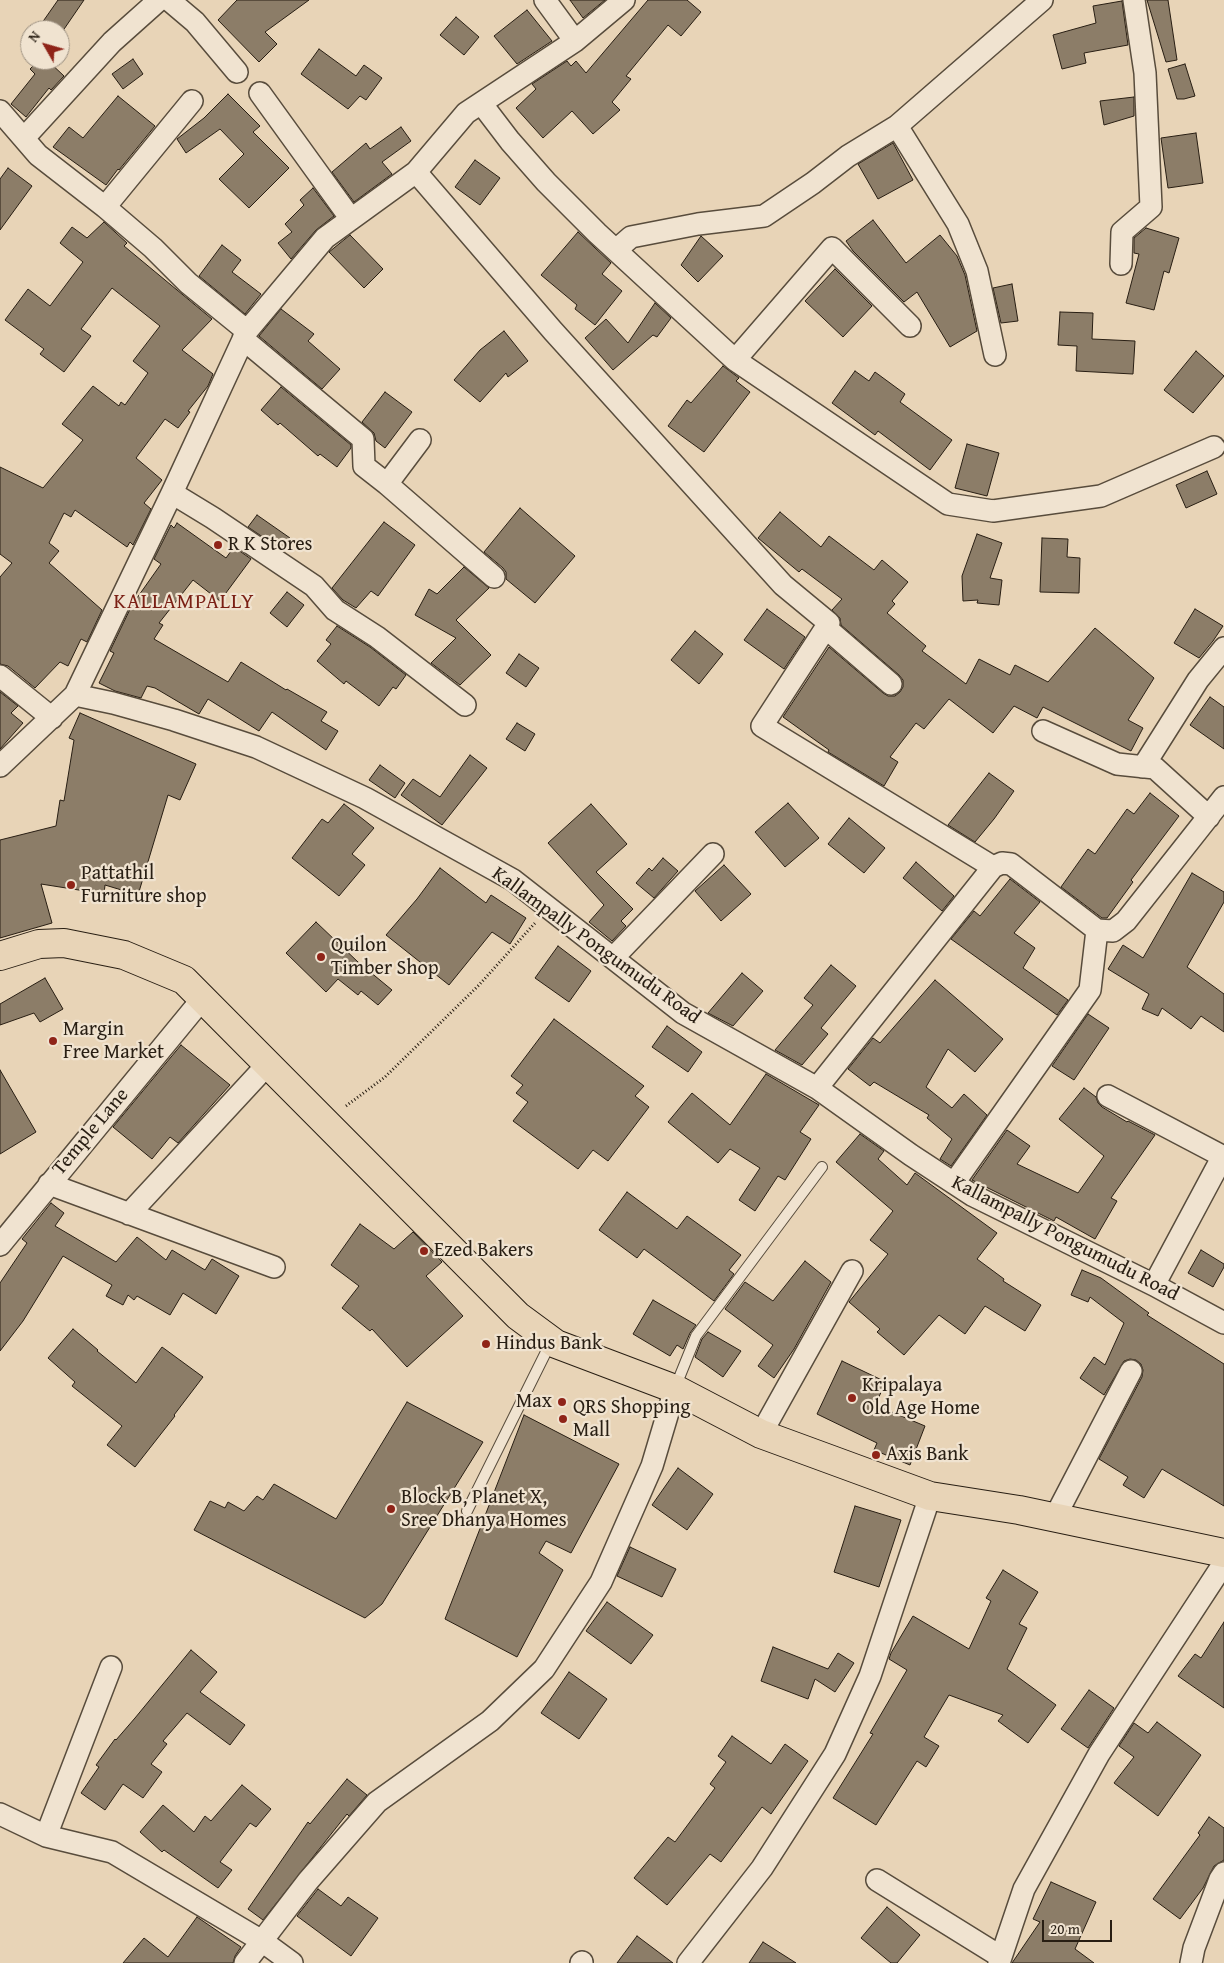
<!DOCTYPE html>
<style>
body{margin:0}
#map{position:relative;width:1224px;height:1963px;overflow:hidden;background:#e8d4b7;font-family:"Gentium Book Plus",serif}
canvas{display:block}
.north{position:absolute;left:20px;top:20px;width:50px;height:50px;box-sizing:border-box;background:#f0e3d0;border:1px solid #a09484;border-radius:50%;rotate:308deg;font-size:14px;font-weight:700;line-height:20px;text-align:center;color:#281e13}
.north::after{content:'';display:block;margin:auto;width:18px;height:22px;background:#8f2418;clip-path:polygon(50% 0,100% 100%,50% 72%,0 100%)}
.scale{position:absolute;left:1042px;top:1920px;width:70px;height:22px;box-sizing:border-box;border:2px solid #281e13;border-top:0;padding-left:6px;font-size:15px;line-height:18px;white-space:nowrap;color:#281e13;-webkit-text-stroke:4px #f0e3d0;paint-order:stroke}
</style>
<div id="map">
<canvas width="1224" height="1963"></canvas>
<div class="north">N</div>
<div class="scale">20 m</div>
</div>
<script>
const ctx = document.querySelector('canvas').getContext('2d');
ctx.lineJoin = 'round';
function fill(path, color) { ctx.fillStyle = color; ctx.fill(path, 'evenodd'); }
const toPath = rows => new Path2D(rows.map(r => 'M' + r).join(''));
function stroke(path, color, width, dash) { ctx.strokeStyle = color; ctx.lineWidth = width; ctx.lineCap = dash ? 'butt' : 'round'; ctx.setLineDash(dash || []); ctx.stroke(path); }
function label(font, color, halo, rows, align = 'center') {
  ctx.font = font + ' "Gentium Book Plus",serif'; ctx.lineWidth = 4.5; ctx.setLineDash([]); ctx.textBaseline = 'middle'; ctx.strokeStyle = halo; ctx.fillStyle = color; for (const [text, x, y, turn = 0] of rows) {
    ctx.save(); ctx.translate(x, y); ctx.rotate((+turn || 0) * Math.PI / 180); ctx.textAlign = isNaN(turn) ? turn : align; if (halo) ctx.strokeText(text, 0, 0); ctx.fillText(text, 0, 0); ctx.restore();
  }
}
const building = toPath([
 [58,0,84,0,60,35,60,30,37,30,58,0],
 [237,0,309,0,265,32,277,44,259,62,218,20,237,0],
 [570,0,605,0,583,18,570,0],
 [648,0,687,0,701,12,681,36,668,25,626,76,631,79,612,102,620,110,593,134,572,111,543,138,516,108,536,89,532,84,567,61,571,66,576,61,586,73,648,0],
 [1147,0,1168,0,1177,60,1166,62,1147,0],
 [1122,1,1128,45,1084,53,1086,63,1062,69,1053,35,1096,23,1093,6,1122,1],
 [527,10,552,41,517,64,494,36,527,10],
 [456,17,479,37,464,55,440,35,456,17],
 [319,49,356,76,364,65,382,78,366,100,360,96,348,109,301,74,319,49],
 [133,59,143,74,123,89,112,74,133,59],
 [39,60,47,60,64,76,51,90,49,88,26,117,11,104,35,74,30,69,39,60],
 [1185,64,1195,96,1184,99,1177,99,1168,69,1185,64],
 [228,94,260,126,253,132,289,168,249,208,219,179,244,154,220,129,186,153,177,139,204,118,228,94],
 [118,96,155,126,119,170,118,169,106,185,53,147,69,127,83,138,118,96],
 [1134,97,1134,116,1104,125,1100,101,1134,97],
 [401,127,411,141,382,162,392,174,354,202,332,172,366,143,370,149,401,127],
 [1196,133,1203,183,1168,188,1161,138,1196,133],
 [893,143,913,180,878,199,858,164,893,143],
 [475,160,500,178,480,205,455,187,475,160],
 [8,168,32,186,0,230,0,179,8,168],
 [313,188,334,216,316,230,291,259,278,243,292,232,285,224,304,205,300,200,313,188],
 [873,220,906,263,940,235,957,256,965,275,977,331,950,347,917,292,904,302,853,251,846,241,873,220],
 [104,222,127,243,124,246,212,319,182,350,213,374,208,386,188,411,190,412,178,428,165,419,136,458,162,480,144,503,151,509,133,545,130,542,127,547,75,510,71,517,64,513,49,543,59,551,49,563,102,610,87,642,81,639,68,666,60,662,35,688,8,666,0,664,0,577,12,563,0,554,0,467,43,488,83,440,62,424,93,386,119,406,121,402,125,405,148,373,133,361,160,326,112,288,81,329,91,336,64,372,40,354,44,349,5,320,28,289,50,306,83,262,60,243,72,227,87,238,104,222],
 [1146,228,1179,238,1169,273,1164,271,1154,310,1126,303,1139,254,1134,253,1134,238,1146,228],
 [578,232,611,263,602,274,622,291,595,325,575,309,577,305,541,275,578,232],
 [350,235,383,269,364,288,329,252,350,235],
 [701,236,723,256,698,282,681,265,701,236],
 [222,245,241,260,232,272,261,294,245,314,199,276,222,245],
 [835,269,872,306,843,337,805,301,835,269],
 [1012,284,1018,321,1001,323,993,288,1012,284],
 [655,303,671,318,657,337,653,335,613,370,585,338,606,319,628,343,655,303],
 [281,309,314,334,308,341,340,369,322,389,259,336,281,309],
 [1060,312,1093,313,1092,339,1135,341,1133,374,1076,371,1077,346,1058,345,1060,312],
 [504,331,528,361,508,377,506,373,480,402,454,380,480,350,504,331],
 [1196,351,1224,376,1193,413,1164,390,1196,351],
 [723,366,739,378,736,381,750,392,704,452,668,426,687,400,691,403,723,366],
 [855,371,869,381,875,372,905,394,900,402,952,440,930,470,878,431,875,435,832,403,855,371],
 [281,387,351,445,351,448,337,467,320,454,318,456,280,423,278,425,261,410,281,387],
 [385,392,412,412,385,448,376,441,374,433,362,422,385,392],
 [967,444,999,453,987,496,955,488,967,444],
 [1207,471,1217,494,1186,508,1176,485,1207,471],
 [520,508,575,556,535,603,506,579,506,572,503,568,484,552,520,508],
 [780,512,821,547,829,536,874,570,882,560,908,582,892,601,895,604,887,613,926,646,922,651,966,684,979,659,1010,675,1015,665,1048,682,1095,628,1154,678,1128,720,1143,728,1131,751,1043,707,1037,718,1014,706,993,733,949,699,924,729,916,723,890,757,898,762,884,786,828,752,829,750,783,717,829,647,883,693,888,696,895,696,900,692,903,687,903,680,899,675,841,625,840,618,832,610,842,599,802,569,799,572,758,538,780,512],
 [257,515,290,538,282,550,248,527,257,515],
 [384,522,415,545,378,596,371,591,356,608,343,600,332,588,384,522],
 [177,523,226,558,234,547,251,559,220,601,193,580,159,623,163,625,154,639,228,682,241,662,286,690,287,689,327,712,321,721,338,731,326,750,272,712,259,731,208,699,199,714,155,688,147,686,141,698,115,691,99,683,114,653,110,651,132,605,161,564,154,559,171,525,174,528,177,523],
 [977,534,1002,543,990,578,1002,580,999,605,977,603,978,600,963,601,962,576,977,534],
 [1042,538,1068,539,1067,557,1080,558,1079,593,1040,592,1042,538],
 [464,567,489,588,456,620,491,655,460,685,431,663,456,638,415,615,429,589,437,594,464,567],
 [287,592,304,605,287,627,270,613,287,592],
 [767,609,805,637,784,669,744,640,767,609],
 [1195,609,1223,626,1213,641,1199,658,1174,643,1195,609],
 [337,626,370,647,406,675,396,689,393,687,379,706,346,681,344,684,317,661,331,644,326,640,337,626],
 [695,631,723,654,699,684,671,660,695,631],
 [519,654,539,668,526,687,506,673,519,654],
 [0,692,18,706,11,713,23,723,0,749,0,692],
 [1210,697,1224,707,1224,749,1190,725,1210,697],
 [80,713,196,764,180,800,168,795,138,895,105,885,104,894,41,884,52,923,0,938,0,840,56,826,60,800,64,801,74,740,69,738,80,713],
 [517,723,535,734,525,751,506,739,517,723],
 [470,755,487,768,442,825,401,795,413,779,440,797,470,755],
 [380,765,405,783,395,798,369,780,380,765],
 [989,773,1014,791,994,819,975,842,948,825,989,773],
 [1150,793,1179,816,1131,880,1133,882,1107,918,1102,918,1061,887,1088,849,1095,854,1127,809,1134,814,1150,793],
 [788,803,819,838,785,867,755,832,788,803],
 [344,804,374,828,352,854,365,865,339,896,292,858,322,819,328,823,344,804],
 [591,804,627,844,596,872,633,909,621,921,626,926,612,941,589,922,604,905,548,843,591,804],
 [849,818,885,848,864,873,828,844,849,818],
 [663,858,678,871,654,898,636,883,649,868,652,871,663,858],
 [916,862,954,896,942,911,903,878,916,862],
 [724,865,751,894,721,921,695,891,724,865],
 [440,868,486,903,491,895,526,918,510,944,492,932,449,985,386,935,417,899,440,868],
 [1192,873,1224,892,1224,902,1187,967,1224,994,1224,1032,1201,1016,1191,1029,1162,1008,1158,1016,1142,1009,1149,994,1108,969,1123,945,1143,958,1192,873],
 [1010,879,1040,902,1014,933,1035,948,1023,968,1068,1000,1057,1015,951,939,974,911,980,916,1010,879],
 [316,922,358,962,392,990,378,1005,361,991,358,995,338,979,326,992,286,953,316,922],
 [558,946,591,971,569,1002,535,978,558,946],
 [831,965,856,986,821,1028,828,1034,802,1065,775,1050,813,1005,804,998,831,965],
 [742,973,763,991,733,1026,708,1013,742,973],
 [45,978,63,1009,40,1022,34,1013,0,1025,0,1004,45,978],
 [935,980,1003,1039,975,1072,948,1049,926,1087,952,1108,964,1094,987,1115,951,1166,940,1159,952,1139,927,1118,929,1115,874,1082,870,1086,848,1069,873,1038,880,1043,935,980],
 [1088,1014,1109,1028,1074,1080,1052,1066,1088,1014],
 [554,1019,644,1086,635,1096,649,1107,608,1161,593,1150,578,1169,513,1121,528,1102,516,1093,523,1085,511,1076,554,1019],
 [667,1026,702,1052,688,1072,652,1047,667,1026],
 [181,1045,230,1085,178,1143,170,1137,152,1159,113,1127,181,1045],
 [0,1070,36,1132,0,1154,0,1070],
 [766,1074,819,1105,800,1132,811,1139,785,1180,778,1176,755,1211,739,1200,760,1168,730,1149,718,1163,668,1122,692,1093,730,1125,766,1074],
 [1084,1088,1096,1097,1098,1103,1102,1107,1127,1122,1128,1121,1155,1135,1111,1198,1117,1201,1095,1239,1056,1217,1054,1221,972,1180,1007,1130,1030,1146,1017,1164,1078,1193,1104,1156,1059,1119,1084,1088],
 [860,1134,884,1151,878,1159,907,1185,915,1173,997,1233,977,1259,1004,1279,1003,1281,1041,1305,1025,1331,985,1306,965,1334,939,1315,904,1355,877,1332,880,1329,849,1302,888,1254,870,1240,893,1211,836,1162,860,1134],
 [627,1192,677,1229,687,1216,741,1255,729,1270,734,1274,714,1301,644,1249,637,1258,599,1230,627,1192],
 [51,1203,64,1213,55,1226,116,1262,137,1237,166,1260,172,1250,205,1270,212,1259,239,1276,216,1314,183,1293,170,1315,137,1296,134,1300,128,1295,123,1305,106,1296,112,1285,63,1256,23,1321,0,1351,0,1283,27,1243,22,1239,51,1203],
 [360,1224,394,1249,413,1232,442,1262,426,1276,463,1316,407,1367,372,1329,370,1331,342,1308,359,1286,331,1265,360,1224],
 [1201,1250,1224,1264,1224,1267,1213,1287,1188,1273,1201,1250],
 [805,1261,831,1282,794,1349,774,1378,758,1366,773,1345,725,1309,745,1282,773,1301,805,1261],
 [1082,1270,1101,1278,1149,1313,1147,1315,1224,1364,1224,1506,1162,1469,1144,1498,1123,1485,1128,1477,1099,1459,1142,1377,1143,1370,1141,1364,1136,1360,1130,1359,1124,1361,1104,1395,1080,1378,1094,1357,1105,1365,1124,1323,1090,1297,1088,1302,1071,1295,1082,1270],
 [653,1300,696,1325,690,1333,683,1349,677,1345,670,1356,633,1334,653,1300],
 [73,1329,98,1350,97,1351,136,1383,162,1347,203,1377,174,1415,175,1416,135,1467,107,1445,122,1426,72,1386,75,1382,48,1358,73,1329],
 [708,1332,741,1351,723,1377,695,1357,702,1339,708,1332],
 [842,1361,886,1382,875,1405,925,1426,910,1465,874,1450,877,1443,817,1414,842,1361],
 [407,1402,483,1442,382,1604,365,1618,194,1530,210,1501,225,1508,228,1502,244,1511,257,1496,263,1500,274,1484,336,1519,407,1402],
 [524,1415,619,1464,571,1553,546,1541,539,1553,563,1570,517,1657,445,1619,524,1415],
 [678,1468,713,1494,687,1530,652,1505,678,1468],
 [855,1506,901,1520,879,1587,834,1572,855,1506],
 [630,1547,676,1569,662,1597,617,1576,630,1547],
 [1003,1570,1038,1592,1019,1624,1027,1628,1007,1669,1056,1705,1028,1743,998,1721,1003,1715,949,1695,924,1737,939,1746,926,1767,917,1761,876,1825,833,1798,873,1734,870,1733,907,1670,889,1659,891,1653,913,1616,969,1649,991,1601,986,1598,1003,1570],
 [607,1602,653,1635,631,1664,586,1631,607,1602],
 [1224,1622,1224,1708,1178,1676,1195,1654,1201,1658,1224,1622],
 [773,1647,828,1669,838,1653,854,1663,835,1692,815,1679,808,1699,761,1681,773,1647],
 [191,1650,217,1672,200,1692,245,1725,230,1745,187,1713,163,1741,167,1744,151,1764,162,1772,143,1798,123,1784,105,1810,81,1793,99,1767,96,1765,115,1739,116,1740,135,1718,191,1650],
 [569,1672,607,1699,579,1739,541,1713,569,1672],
 [1089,1690,1114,1708,1088,1748,1061,1729,1089,1690],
 [1157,1722,1201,1755,1158,1816,1114,1783,1134,1757,1119,1746,1134,1723,1148,1733,1157,1722],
 [732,1736,771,1764,785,1744,808,1761,771,1814,762,1807,721,1862,710,1854,667,1905,634,1878,668,1837,675,1842,715,1788,710,1784,726,1762,718,1756,732,1736],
 [347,1779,367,1795,349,1816,347,1814,263,1920,248,1909,308,1822,310,1824,347,1779],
 [242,1785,271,1809,256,1827,250,1823,220,1862,232,1870,218,1888,164,1850,162,1852,140,1832,163,1805,194,1832,205,1816,211,1821,242,1785],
 [1209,1817,1224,1828,1224,1860,1214,1866,1203,1888,1180,1919,1153,1899,1200,1835,1198,1833,1209,1817],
 [1051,1882,1096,1902,1075,1949,1094,1963,1012,1963,1040,1922,1033,1919,1051,1882],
 [318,1889,341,1906,348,1897,378,1918,351,1956,297,1916,318,1889],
 [887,1907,920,1935,897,1963,891,1963,861,1938,887,1907],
 [197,1917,241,1947,235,1956,233,1963,123,1963,144,1938,168,1957,197,1917],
 [637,1936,673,1963,617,1963,637,1936],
 [763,1942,796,1963,749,1963,763,1942]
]);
const path = toPath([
 [346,1106,385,1077,479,985,535,923]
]);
const lane = toPath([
 [675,1388,696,1336,822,1167],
 [467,1511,551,1342]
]);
const street = toPath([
 [169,0,195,22,237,72],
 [545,0,575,41],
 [260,93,351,219],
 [481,103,510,141,546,182,597,233,735,360,832,248,910,326],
 [0,111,38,155,105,207,153,248,188,283,247,331],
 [897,126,958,224,977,271,995,355],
 [25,137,112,42,159,0],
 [416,172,553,331,783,585,829,623,762,726,993,867],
 [105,207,192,101],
 [616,250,631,237,698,224,764,216,813,183,848,156,897,126,1042,0],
 [1121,264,1122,232,1151,207,1145,73,1134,0],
 [243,339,363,439,364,466,387,484,494,577],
 [735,360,948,504,993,511,1101,496,1214,447],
 [387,484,420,440],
 [172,493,213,518,314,586,335,610,377,637,465,705],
 [826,628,891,684],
 [0,676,52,718],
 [75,695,113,703,174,720,256,747,365,798,513,880,683,1013,817,1088,911,1155,972,1195,1154,1285,1224,1323],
 [1043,731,1117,764,1155,768,1209,817],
 [0,766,75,695,172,493,247,331,325,238,416,172,466,113,575,41,624,0],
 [1143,767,1198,680,1224,648],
 [613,958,713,854],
 [817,1088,993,867,1002,863,1011,864,1097,930,1113,931,1126,921,1224,797],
 [1108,1096,1224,1157],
 [954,1183,1090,990,1097,930],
 [49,1184,274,1267],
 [129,1214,268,1064],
 [0,1245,203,998],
 [1154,1285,1223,1156],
 [761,1434,852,1271],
 [1055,1517,1131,1371],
 [0,1814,46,1836,112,1852,262,1941,292,1963],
 [46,1836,111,1667],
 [877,1880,1001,1957],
 [245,1963,308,1881,377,1802,490,1721,544,1669,601,1582,652,1466,675,1389],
 [581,1963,582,1962],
 [688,1963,762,1868,835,1754,870,1676,930,1496],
 [999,1963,1024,1889,1099,1754,1224,1563],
 [1191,1963,1194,1948,1220,1879,1224,1873]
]);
const primary = toPath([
 [0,956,39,944,64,943,124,955,184,980,518,1316,556,1344,675,1389,761,1434,930,1496,1019,1510,1224,1553]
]);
const markers = [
 [218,545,5,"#8f2418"],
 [71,885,5,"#8f2418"],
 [321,957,5,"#8f2418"],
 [53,1041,5,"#8f2418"],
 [424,1251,5,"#8f2418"],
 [486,1344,5,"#8f2418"],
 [852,1398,5,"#8f2418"],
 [562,1402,5,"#8f2418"],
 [563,1419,5,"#8f2418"],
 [876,1455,5,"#8f2418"],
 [391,1509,5,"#8f2418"]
];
const poiNames = [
 ["R K Stores",228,545],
 ["Pattathil",81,874],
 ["Furniture shop",81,897],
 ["Quilon",331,946],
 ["Timber Shop",331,969],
 ["Margin",63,1030],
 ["Free Market",63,1053],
 ["Ezed Bakers",434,1251],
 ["Hindus Bank",496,1344],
 ["Kripalaya",862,1386],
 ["Old Age Home",862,1409],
 ["Max",552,1402,"right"],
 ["QRS Shopping",573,1408],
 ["Mall",573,1431],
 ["Axis Bank",886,1455],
 ["Block B, Planet X,",401,1498],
 ["Sree Dhanya Homes",401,1521]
];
const streetNames = [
 ["Kallampally Pongumudu Road",596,946,36],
 ["Temple Lane",91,1132,-50],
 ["Kallampally Pongumudu Road",1065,1239,27]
];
const neighbourhoodNames = [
 ["KALLAMPALLY",184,603]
];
fill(building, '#8c7d68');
stroke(building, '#281e13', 1);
stroke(lane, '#584c3c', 12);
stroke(street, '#584c3c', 24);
stroke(primary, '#281e13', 30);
stroke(path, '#281e13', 3, [1, 2.5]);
stroke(lane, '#f0e3d0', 10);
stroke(street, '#f0e3d0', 21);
stroke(primary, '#e8d4b7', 28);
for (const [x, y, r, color] of markers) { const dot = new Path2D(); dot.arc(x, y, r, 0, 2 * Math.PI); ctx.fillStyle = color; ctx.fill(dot); stroke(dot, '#f0e3d0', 2); }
label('20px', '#281e13', '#f0e3d0', poiNames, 'left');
label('20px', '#281e13', '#f0e3d0', streetNames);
ctx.letterSpacing = '1px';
label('21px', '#7a1f14', '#f0e3d0', neighbourhoodNames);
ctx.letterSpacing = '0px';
</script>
